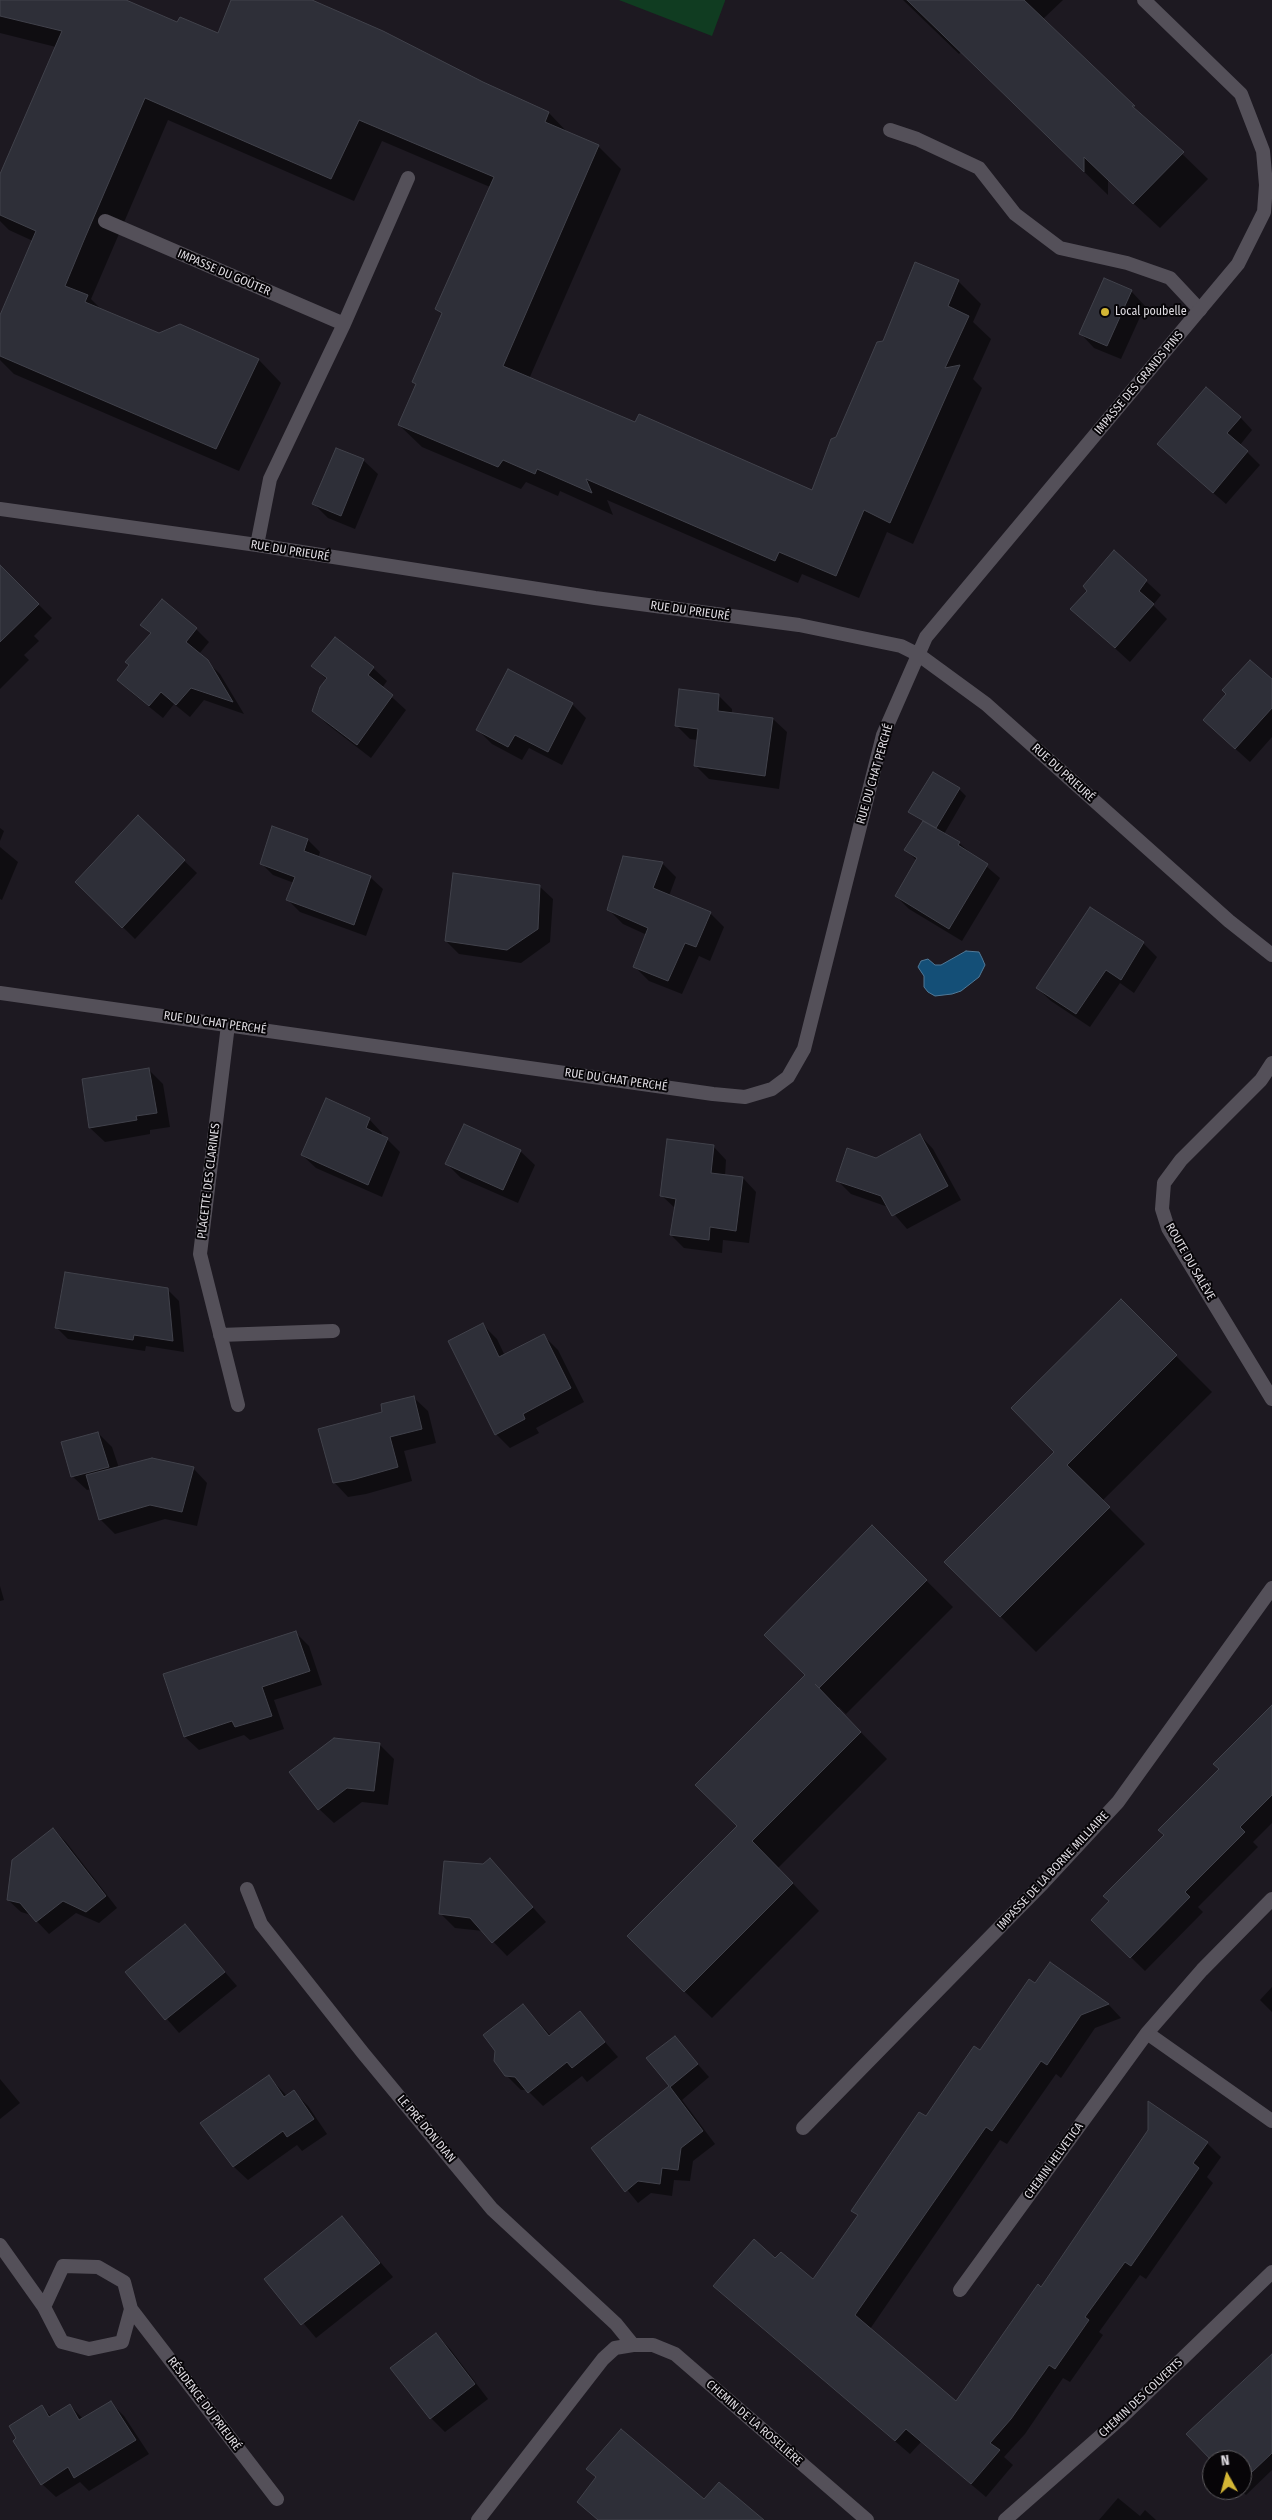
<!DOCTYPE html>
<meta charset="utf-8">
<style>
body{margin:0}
#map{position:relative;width:1272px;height:2520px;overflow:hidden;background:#1d1921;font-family:"Fira Sans Condensed",sans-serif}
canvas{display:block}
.north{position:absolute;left:1202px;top:2450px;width:50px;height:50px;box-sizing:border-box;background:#070508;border:1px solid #5d5b5f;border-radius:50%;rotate:353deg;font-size:14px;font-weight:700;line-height:20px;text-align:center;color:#dedbe1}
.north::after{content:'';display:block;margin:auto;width:18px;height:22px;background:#d3b635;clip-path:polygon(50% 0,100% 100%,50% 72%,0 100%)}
</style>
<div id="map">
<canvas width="1272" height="2520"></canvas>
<div class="north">N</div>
</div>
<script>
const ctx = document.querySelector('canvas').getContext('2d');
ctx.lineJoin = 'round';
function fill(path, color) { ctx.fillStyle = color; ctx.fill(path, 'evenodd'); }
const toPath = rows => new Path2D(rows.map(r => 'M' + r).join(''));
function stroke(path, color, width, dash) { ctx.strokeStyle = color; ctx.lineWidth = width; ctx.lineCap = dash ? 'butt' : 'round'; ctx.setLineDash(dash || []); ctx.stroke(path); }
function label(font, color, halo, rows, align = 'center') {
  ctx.font = font + ' "Fira Sans Condensed",sans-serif'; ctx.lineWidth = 4; ctx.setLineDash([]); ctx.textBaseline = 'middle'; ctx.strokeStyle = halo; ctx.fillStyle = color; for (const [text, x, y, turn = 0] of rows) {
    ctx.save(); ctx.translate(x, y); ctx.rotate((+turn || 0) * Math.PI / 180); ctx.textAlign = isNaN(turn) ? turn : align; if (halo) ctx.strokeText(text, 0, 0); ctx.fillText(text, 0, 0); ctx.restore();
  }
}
const green = toPath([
 [619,0,725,0,725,1,712,36]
]);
const water = toPath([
 [966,951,979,952,982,958,985,965,979,977,961,991,952,994,935,996,928,992,924,987,924,976,918,967,921,961,928,959,935,965,941,965,966,951]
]);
const shadow = toPath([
 [0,0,122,0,178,24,219,35,233,0,309,0,549,113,569,134,598,146,621,169,529,379,636,424,813,491,884,342,958,281,981,304,973,322,991,339,973,379,982,388,913,544,887,532,859,598,802,574,798,583,607,500,613,515,560,491,558,496,526,482,521,489,422,447,399,425,417,386,413,382,442,315,437,309,490,187,382,141,354,201,168,120,91,299,102,310,159,334,180,326,259,360,281,383,239,471,14,374,0,360,0,318,33,241,9,230,0,221,0,177,56,47,0,33],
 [903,0,1063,0,1043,19,1208,179,1160,228,1108,180,1108,195,961,52,959,54],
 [1131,291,1145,306,1121,359,1094,348,1080,333],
 [1240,417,1252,430,1240,445,1260,465,1226,504,1171,456],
 [363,460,378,474,355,529,328,518,314,504],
 [1114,552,1161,595,1153,605,1167,619,1130,662,1072,609,1089,591],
 [10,576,52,618,34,636,39,641,24,655,29,660,0,689,0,586],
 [142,625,196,629,209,642,199,654,220,674,244,714,204,700,190,717,174,704,163,718,132,693,119,680,151,634],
 [313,666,373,668,387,681,382,688,406,710,371,758,327,724,313,710,327,680],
 [508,671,572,704,586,718,562,765,529,748,522,760,492,744,478,730],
 [1272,680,1272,737,1250,762,1219,734],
 [718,695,732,709,732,714,773,719,787,732,779,789,709,779,695,765,698,740,690,739,676,725],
 [959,789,966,796,944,834,959,843,1000,878,962,941,909,909,896,896,917,861,906,850,924,822,910,812],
 [138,817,197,873,135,939,77,882],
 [0,828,4,831,0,841],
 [308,840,320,852,318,858,370,877,383,889,366,936,300,912,288,900,294,883,273,875,261,863],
 [0,847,18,862,2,900,0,899],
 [662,863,676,877,669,896,710,913,724,927,710,961,699,956,682,994,649,981,635,967,647,935,623,924,609,910],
 [539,886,553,899,550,942,521,963,459,954,446,941],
 [1143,943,1157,957,1134,993,1120,983,1090,1027,1051,1001,1037,988],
 [148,1069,163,1084,170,1127,150,1130,150,1134,105,1142,90,1128],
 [369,1119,382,1133,381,1136,387,1139,400,1152,382,1197,316,1168,302,1155],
 [920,1135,933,1149,961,1200,907,1229,888,1207,851,1194,837,1180],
 [713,1146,726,1160,725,1176,743,1178,756,1192,749,1243,723,1240,722,1253,684,1248,671,1235,676,1209,661,1195],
 [520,1151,535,1165,518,1203,461,1178,447,1164],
 [167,1289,179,1301,184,1352,146,1346,145,1351,68,1339,56,1327],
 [1121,1301,1212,1392,1102,1501,1145,1544,1036,1652,946,1562,1056,1452],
 [483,1325,497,1339,505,1356,544,1336,558,1350,584,1402,536,1428,539,1433,510,1448,496,1434],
 [413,1397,428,1411,436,1443,404,1451,412,1481,366,1494,348,1497,334,1482,384,1412],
 [98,1433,112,1447,119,1468,193,1468,207,1483,197,1526,165,1519,115,1534,101,1520,92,1489,87,1490,72,1476],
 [872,1527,953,1607,846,1714,839,1707,837,1708,887,1759,778,1868,819,1911,712,2018,655,1963,738,1826],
 [0,1586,4,1600,0,1601],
 [296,1633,309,1646,322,1685,274,1700,284,1729,250,1740,244,1735,199,1750,185,1737,165,1675],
 [1272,1707,1272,1823,1253,1842,1258,1847,1198,1907,1203,1912,1145,1971,1093,1920],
 [380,1745,394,1759,388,1805,362,1802,334,1823,319,1809,291,1772],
 [53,1829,66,1842,117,1908,99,1923,76,1913,49,1934,31,1915,21,1912,8,1900],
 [490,1860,546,1922,507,1956,483,1931,455,1928,441,1914],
 [185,1926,237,1986,179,2033,127,1972],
 [1036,1985,1108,2004,1121,2018,1095,2028,1061,2078,1056,2074,1007,2144,1000,2140,870,2329,957,2403,1041,2288,1207,2143,1221,2157,1207,2177,1213,2183,1146,2279,1140,2275,1099,2332,1103,2335,1070,2382,1063,2378,1025,2434,1004,2457,1013,2465,986,2497,921,2442,910,2454,729,2300,775,2259,813,2281,858,2216,853,2210],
 [1272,1987,1272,2012,1260,2000],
 [523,2005,551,2036,580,2013,618,2057,587,2082,582,2076,543,2106,527,2090,521,2090,506,2075],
 [674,2037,709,2077,682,2100,715,2144,693,2161,690,2181,674,2180,672,2196,651,2193,638,2203,593,2148,671,2086],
 [268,2076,287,2096,294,2092,308,2106,327,2134,302,2151,297,2145,248,2180,234,2167,202,2123],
 [0,2079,20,2103,0,2119],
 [342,2217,393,2277,316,2338,266,2279],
 [436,2334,450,2349,488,2399,445,2432,431,2418],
 [1272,2356,1272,2470,1246,2495,1241,2490,1242,2460],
 [110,2402,124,2416,149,2454,89,2491,80,2482,56,2497,42,2484,42,2407,52,2417,70,2405,83,2419],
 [1118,2498,1140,2516,1145,2510,1156,2520,1099,2520]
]);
const building = toPath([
 [0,0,126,0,177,22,180,17,218,33,231,0,312,0,383,31,483,82,549,112,545,122,599,145,503,366,635,422,639,414,812,490,831,439,836,437,877,342,883,341,915,262,959,280,948,306,969,316,945,368,960,365,890,523,864,510,836,576,779,552,775,561,586,479,592,493,537,469,535,474,503,460,498,467,398,425,416,384,412,382,442,313,435,309,494,177,359,120,331,179,145,98,84,240,65,286,88,295,85,302,159,333,180,324,259,359,216,449,0,356,0,315,36,231,0,215,0,174,62,31,0,16,0,0],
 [907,0,1024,0,1135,106,1132,106,1184,152,1133,204,1084,157,1084,172,907,0],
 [1104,278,1132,290,1107,346,1079,334,1104,278],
 [1206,387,1241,417,1227,433,1248,451,1213,493,1157,444,1206,387],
 [336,448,364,459,341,516,312,504,336,448],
 [1114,550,1147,580,1139,591,1154,604,1115,648,1070,609,1087,591,1083,586,1114,550],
 [0,565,39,604,0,642,0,565],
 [162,599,197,628,186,642,208,660,233,702,191,688,176,705,161,692,149,706,117,680,129,665,125,662,151,633,140,625,162,599],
 [335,637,374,667,368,675,393,695,357,745,312,711,320,687,327,678,311,666,335,637],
 [1250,660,1272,679,1272,708,1235,749,1203,720,1226,694,1222,690,1250,660],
 [508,669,573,703,548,752,515,735,508,747,476,730,508,669],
 [679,689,719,694,718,711,773,718,765,776,694,766,698,729,675,726,679,689],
 [933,772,960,788,936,828,908,812,933,772],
 [138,815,185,860,122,928,75,882,138,815],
 [923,821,960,842,958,845,988,864,949,929,895,896,917,858,904,850,923,821],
 [272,826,308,839,304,851,371,876,354,925,286,900,295,877,260,864,272,826],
 [623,856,663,862,653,888,711,912,696,947,685,943,668,981,633,967,648,928,607,910,623,856],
 [453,873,540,885,538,929,507,950,445,941,453,873],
 [1090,907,1144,942,1121,980,1106,970,1076,1014,1036,988,1090,907],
 [149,1068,157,1113,136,1116,137,1120,89,1128,82,1079,149,1068],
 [326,1098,370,1118,366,1128,388,1138,368,1185,301,1155,326,1098],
 [464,1124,521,1150,503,1190,445,1164,464,1124],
 [920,1134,948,1186,892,1216,881,1196,836,1181,847,1148,876,1158,920,1134],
 [667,1139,714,1145,711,1173,743,1177,736,1231,710,1227,709,1240,670,1235,676,1199,660,1196,667,1139],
 [65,1272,168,1288,173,1341,134,1335,133,1340,55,1328,65,1272],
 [1121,1299,1177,1355,1067,1465,1110,1507,1000,1617,944,1562,1054,1452,1011,1408,1121,1299],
 [483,1323,499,1357,544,1334,571,1388,523,1414,525,1419,495,1435,448,1341,483,1323],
 [414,1396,422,1429,390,1437,398,1467,352,1480,333,1483,318,1429,382,1412,381,1404,414,1396],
 [98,1432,109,1467,71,1477,61,1442,98,1432],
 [152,1458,194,1467,182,1512,150,1505,99,1520,86,1475,152,1458],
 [872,1525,927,1580,819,1688,815,1684,861,1732,752,1841,793,1883,684,1992,627,1936,737,1826,695,1785,805,1675,764,1635,872,1525],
 [296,1631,310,1671,262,1687,272,1716,235,1727,232,1721,184,1737,163,1674,296,1631],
 [1272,1705,1272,1795,1240,1827,1245,1832,1185,1892,1190,1897,1130,1958,1091,1920,1109,1901,1103,1896,1164,1835,1158,1830,1219,1769,1213,1764,1272,1705],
 [334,1738,380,1743,374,1791,347,1788,318,1810,289,1772,334,1738],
 [53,1828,106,1896,86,1912,63,1901,36,1922,20,1903,7,1900,12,1860,53,1828],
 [490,1858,533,1907,492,1943,470,1918,439,1914,444,1861,483,1864,490,1858],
 [185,1924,225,1972,165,2020,125,1972,185,1924],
 [1050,1962,1109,2004,1081,2015,1047,2065,1041,2061,992,2131,986,2127,855,2315,956,2401,1038,2284,1041,2287,1148,2130,1148,2101,1208,2142,1193,2163,1199,2168,1131,2266,1125,2262,1085,2317,1089,2320,1055,2369,1049,2365,1011,2419,990,2443,1000,2450,971,2484,906,2429,895,2441,713,2286,754,2239,775,2258,781,2252,813,2279,858,2215,851,2211,919,2112,926,2116,974,2046,980,2050,1029,1979,1035,1983,1050,1962],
 [523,2004,549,2036,580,2011,605,2042,572,2068,567,2062,528,2093,515,2077,505,2076,494,2061,495,2051,483,2035,523,2004],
 [675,2036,698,2064,670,2087,703,2131,681,2148,678,2170,662,2168,660,2184,638,2181,625,2192,591,2148,669,2086,646,2058,675,2036],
 [269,2075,284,2097,294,2090,314,2119,287,2137,283,2131,233,2167,200,2123,269,2075],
 [342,2216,380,2263,301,2325,264,2279,342,2216],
 [436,2333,475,2384,430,2419,390,2368,436,2333],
 [1272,2354,1272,2453,1252,2472,1247,2467,1242,2471,1242,2460,1212,2461,1186,2434,1272,2354],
 [111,2401,136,2440,74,2478,68,2467,41,2485,13,2441,16,2438,9,2426,42,2405,49,2417,70,2404,79,2420,111,2401],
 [621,2429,704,2499,719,2482,764,2520,598,2520,577,2502,596,2477,586,2469,621,2429]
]);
const service = toPath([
 [890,130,917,139,979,168,1015,214,1060,248,1127,263,1170,278,1200,310]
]);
const minor = toPath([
 [105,221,344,324],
 [0,509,257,545,595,598,799,625,901,646,919,655,986,704,1229,921,1272,955],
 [257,545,270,479,344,324,408,178],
 [0,993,713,1094,745,1097,772,1089,788,1077,804,1049,883,735,926,637,1238,264,1264,212,1266,185,1263,151,1241,94,1144,0],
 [228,1025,200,1254,238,1405],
 [1272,1063,1261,1080,1181,1160,1164,1183,1162,1209,1168,1228,1272,1399],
 [220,1335,333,1331],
 [247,1889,261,1924,363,2053,492,2209,616,2324,633,2345],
 [1147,2033,1272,2121],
 [803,2128,1043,1883,1118,1802,1272,1588],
 [0,2245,44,2307,62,2342,89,2349,122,2342,131,2309,124,2282,98,2267,63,2266,44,2307],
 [960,2290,1147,2033,1202,1970,1272,1899],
 [131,2309,277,2499],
 [478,2520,603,2359,615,2348,633,2345,653,2345,675,2354,867,2520],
 [1005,2520,1121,2418,1272,2272]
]);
const markers = [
 [1105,312,5,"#d3b635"]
];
const streetNames = [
 ["IMPASSE DU GOÛTER",224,273,23],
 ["IMPASSE DES GRANDS PINS",1139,383,-50],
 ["RUE DU PRIEURÉ",290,551,9],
 ["RUE DU PRIEURÉ",690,611,8],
 ["RUE DU PRIEURÉ",1063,773,42],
 ["RUE DU CHAT PERCHÉ",875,774,-74],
 ["RUE DU CHAT PERCHÉ",215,1023,8],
 ["RUE DU CHAT PERCHÉ",616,1080,8],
 ["PLACETTE DES CLARINES",209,1181,-83],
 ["ROUTE DU SALÈVE",1190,1262,60],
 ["IMPASSE DE LA BORNE MILLIAIRE",1053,1871,-47],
 ["LE PRÉ DON DIAN",426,2129,50],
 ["CHEMIN HELVETICA",1054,2161,-54],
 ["CHEMIN DES COLVERTS",1141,2398,-43],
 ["RÉSIDENCE DU PRIEURÉ",204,2404,53],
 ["CHEMIN DE LA ROSELIÈRE",754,2423,41]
];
const poiNames = [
 ["Local poubelle",1115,312]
];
fill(green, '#103c21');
fill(water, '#144f77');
stroke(water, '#517997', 1);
fill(shadow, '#0007');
fill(building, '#2e2f38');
stroke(building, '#41424b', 1);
stroke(service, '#545059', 14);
stroke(minor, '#545059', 14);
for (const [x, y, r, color] of markers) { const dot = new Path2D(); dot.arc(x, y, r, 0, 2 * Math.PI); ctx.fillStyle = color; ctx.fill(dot); stroke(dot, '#070508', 2); }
label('12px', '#dedbe1', '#070508', streetNames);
label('12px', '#dedbe1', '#070508', poiNames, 'left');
</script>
